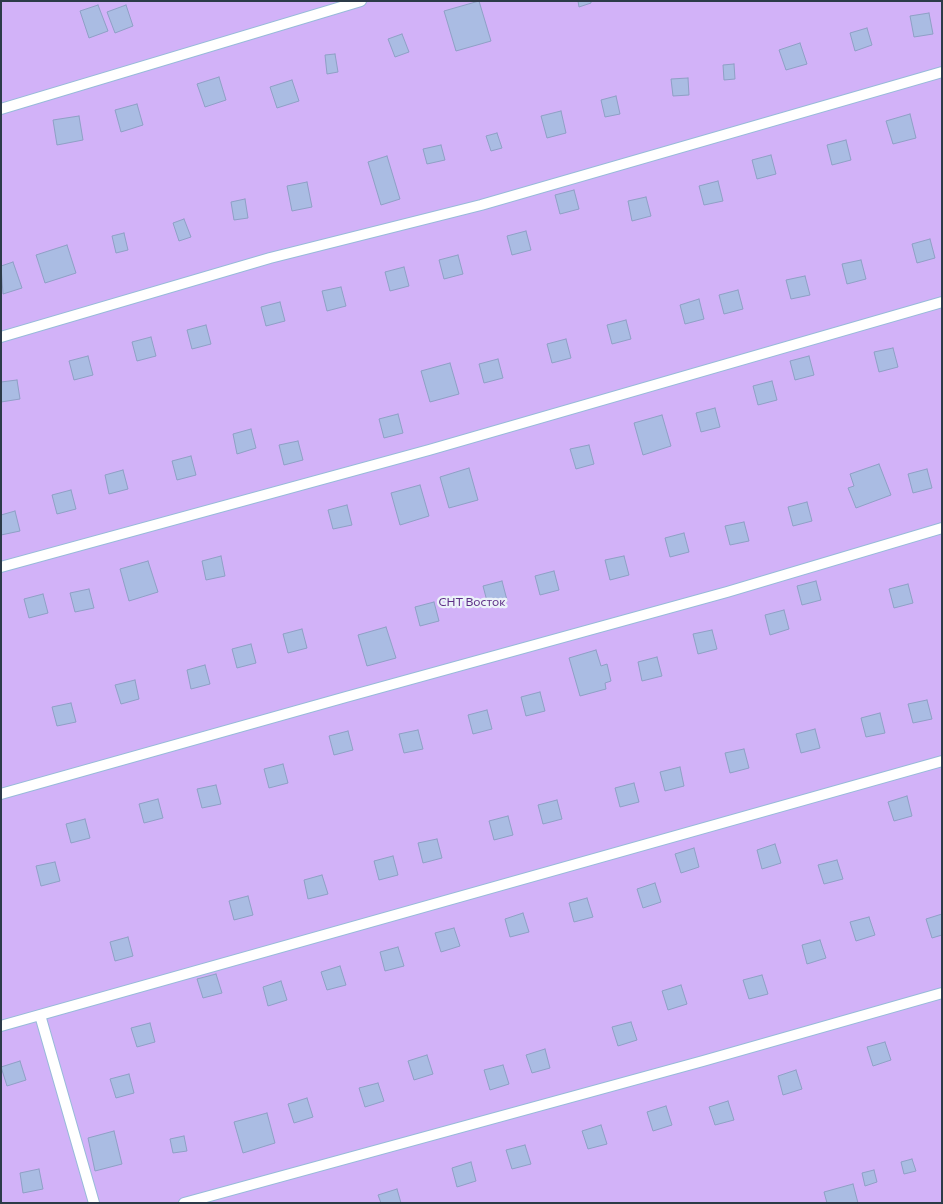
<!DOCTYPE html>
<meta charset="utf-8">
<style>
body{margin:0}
#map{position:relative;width:943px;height:1204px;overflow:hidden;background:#d1e7fb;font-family:Commissioner,sans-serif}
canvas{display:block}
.frame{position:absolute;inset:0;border:2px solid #2c3b48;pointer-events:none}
</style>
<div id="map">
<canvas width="943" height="1204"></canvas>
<div class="frame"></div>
</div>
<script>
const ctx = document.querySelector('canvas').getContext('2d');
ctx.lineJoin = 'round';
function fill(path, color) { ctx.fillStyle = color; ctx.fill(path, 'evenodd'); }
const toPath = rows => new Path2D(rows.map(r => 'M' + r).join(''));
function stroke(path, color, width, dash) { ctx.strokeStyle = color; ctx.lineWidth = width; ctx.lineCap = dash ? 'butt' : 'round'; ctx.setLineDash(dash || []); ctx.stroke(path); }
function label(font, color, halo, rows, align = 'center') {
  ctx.font = font + ' Commissioner,sans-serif'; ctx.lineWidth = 4.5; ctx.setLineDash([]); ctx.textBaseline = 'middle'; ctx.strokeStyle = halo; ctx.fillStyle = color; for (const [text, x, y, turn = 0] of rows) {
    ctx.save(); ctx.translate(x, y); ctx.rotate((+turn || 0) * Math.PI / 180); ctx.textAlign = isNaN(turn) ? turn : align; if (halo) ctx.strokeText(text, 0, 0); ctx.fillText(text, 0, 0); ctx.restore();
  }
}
const green = toPath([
 [1,1,942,1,942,1203,1,1203]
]);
const building = toPath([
 [479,1,491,41,456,51,444,11,479,1],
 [578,1,591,1,591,3,579,7,578,1],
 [98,5,108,31,89,38,80,11,98,5],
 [126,5,133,26,115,33,107,12,126,5],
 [929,13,933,34,914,37,910,16,929,13],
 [867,28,872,45,855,51,850,33,867,28],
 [402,34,409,52,395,57,388,39,402,34],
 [800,43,807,64,786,70,779,50,800,43],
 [335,54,338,72,327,74,325,55,335,54],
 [734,64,735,79,724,80,723,65,734,64],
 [219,77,226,100,205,107,197,84,219,77],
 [688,78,689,95,673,96,671,79,688,78],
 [292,80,299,101,277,108,270,87,292,80],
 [616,96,620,114,605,117,601,100,616,96],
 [137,104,143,125,121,132,115,110,137,104],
 [561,111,566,133,547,138,541,116,561,111],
 [910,114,916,138,893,144,886,121,910,114],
 [79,116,83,140,57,145,53,120,79,116],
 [497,133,502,148,491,151,486,136,497,133],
 [846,140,851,160,832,165,827,145,846,140],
 [441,145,445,160,427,164,423,149,441,145],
 [771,155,776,174,757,179,752,160,771,155],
 [387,156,400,199,381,205,368,162,387,156],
 [718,181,723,201,704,205,699,186,718,181],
 [307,182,312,207,292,211,287,186,307,182],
 [574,190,579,209,560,214,555,195,574,190],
 [646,197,651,216,632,221,628,201,646,197],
 [245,199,248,218,234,220,231,202,245,199],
 [184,219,191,237,179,241,173,223,184,219],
 [526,231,531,250,512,255,507,236,526,231],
 [124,233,128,250,116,253,112,236,124,233],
 [930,239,935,258,917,263,912,244,930,239],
 [67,245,76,273,45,283,36,255,67,245],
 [458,255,463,274,444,279,439,260,458,255],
 [861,260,866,279,847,284,842,264,861,260],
 [13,262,22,288,3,294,1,266,13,262],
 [404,267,409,286,390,291,385,272,404,267],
 [805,276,810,295,791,299,786,280,805,276],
 [341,287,346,306,327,311,322,291,341,287],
 [738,290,743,309,724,314,719,295,738,290],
 [699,299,704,319,685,324,680,305,699,299],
 [280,302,285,321,266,326,261,307,280,302],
 [626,320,631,339,612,344,607,325,626,320],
 [206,325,211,344,192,349,187,330,206,325],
 [151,337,156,356,137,361,132,342,151,337],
 [566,339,571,358,552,363,547,344,566,339],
 [893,348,898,367,879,372,874,352,893,348],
 [88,356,93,375,74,380,69,361,88,356],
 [809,356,814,375,795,380,790,361,809,356],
 [498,359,503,378,484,383,479,364,498,359],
 [450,363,459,394,430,402,421,371,450,363],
 [17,380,20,399,1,402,1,382,17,380],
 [772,381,777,400,758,405,753,386,772,381],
 [715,408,720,427,701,432,696,413,715,408],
 [398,414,403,433,384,438,379,419,398,414],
 [662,415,671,446,643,455,634,423,662,415],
 [251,429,256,448,237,454,233,434,251,429],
 [298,441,303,460,284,465,279,445,298,441],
 [589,445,594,464,576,469,570,449,589,445],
 [191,456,196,475,177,480,172,461,191,456],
 [879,464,891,495,856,508,848,488,854,486,850,474,879,464],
 [469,468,478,500,449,508,440,477,469,468],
 [927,469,932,488,913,493,908,474,927,469],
 [123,470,128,489,109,494,105,475,123,470],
 [420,485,429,516,400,525,391,493,420,485],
 [71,490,76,509,57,514,52,495,71,490],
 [807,502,812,521,793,526,788,507,807,502],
 [347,505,352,525,333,529,328,510,347,505],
 [15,511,20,531,1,535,1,515,15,511],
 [744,522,749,541,730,545,725,526,744,522],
 [684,533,689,552,670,557,665,538,684,533],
 [221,556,225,576,206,580,202,561,221,556],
 [624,556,629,575,610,580,605,560,624,556],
 [148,561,158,592,129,601,120,569,148,561],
 [554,571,559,590,540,595,535,576,554,571],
 [502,581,507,600,488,605,483,586,502,581],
 [816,581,821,600,802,605,797,586,816,581],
 [908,584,913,603,894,608,889,589,908,584],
 [89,589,94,608,75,612,70,593,89,589],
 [43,594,48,613,29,618,24,599,43,594],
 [434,602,439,621,420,626,415,607,434,602],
 [784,610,789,629,770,635,765,615,784,610],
 [386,627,396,658,367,666,358,635,386,627],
 [302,629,307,648,288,653,283,634,302,629],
 [712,630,717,649,698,654,693,634,712,630],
 [251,644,256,663,237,668,232,649,251,644],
 [596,650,601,666,607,664,611,681,605,683,606,689,580,696,569,658,596,650],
 [657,657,662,676,642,681,638,662,657,657],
 [205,665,210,684,191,689,187,670,205,665],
 [135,680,139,699,121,704,115,685,135,680],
 [540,692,545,711,526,716,521,697,540,692],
 [927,700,932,719,913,723,908,704,927,700],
 [71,703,76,722,57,726,52,707,71,703],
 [487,710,492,729,473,734,468,715,487,710],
 [880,713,885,733,866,737,861,718,880,713],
 [815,729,820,748,801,753,796,734,815,729],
 [418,730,423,749,404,753,399,734,418,730],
 [348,731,353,750,334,755,329,736,348,731],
 [744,749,749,768,730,773,725,753,744,749],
 [283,764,288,783,269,788,264,769,283,764],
 [680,767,684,786,665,791,660,772,680,767],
 [634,783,639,802,620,807,615,788,634,783],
 [216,785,221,804,202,808,197,789,216,785],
 [907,796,912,816,894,821,888,802,907,796],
 [158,799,163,818,144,823,139,804,158,799],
 [557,800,562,819,543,824,538,805,557,800],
 [508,816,513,835,494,840,489,821,508,816],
 [85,819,90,838,71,843,66,824,85,819],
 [437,839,442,858,423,863,418,843,437,839],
 [775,844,781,863,762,869,757,850,775,844],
 [694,848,699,867,681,873,675,854,694,848],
 [393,856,398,875,379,880,374,861,393,856],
 [837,860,843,879,824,884,818,865,837,860],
 [55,862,60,881,41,886,36,866,55,862],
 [322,875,328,894,308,899,304,880,322,875],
 [655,883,661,902,643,908,637,889,655,883],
 [248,896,253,915,234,920,229,901,248,896],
 [587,898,593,917,574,922,569,903,587,898],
 [523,913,529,932,510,937,505,919,523,913],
 [942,914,942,935,932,938,926,919,942,914],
 [869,917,875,935,856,941,850,922,869,917],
 [454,928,460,946,441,952,435,933,454,928],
 [128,937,133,956,115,961,110,942,128,937],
 [820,940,826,958,807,964,802,945,820,940],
 [398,947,404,966,385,971,380,952,398,947],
 [340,966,346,985,327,990,321,972,340,966],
 [216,974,222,993,203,998,197,979,216,974],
 [762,975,768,994,749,999,743,980,762,975],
 [281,981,287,1000,268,1006,263,987,281,981],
 [681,985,687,1004,668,1010,662,991,681,985],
 [631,1022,637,1040,618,1046,612,1027,631,1022],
 [150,1023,155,1042,137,1047,131,1028,150,1023],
 [885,1042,891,1060,873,1066,867,1047,885,1042],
 [545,1049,550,1068,532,1073,526,1055,545,1049],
 [427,1055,433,1074,414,1080,408,1061,427,1055],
 [20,1061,26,1080,7,1086,1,1067,20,1061],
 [503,1065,509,1084,490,1090,484,1070,503,1065],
 [796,1070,802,1089,783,1095,778,1076,796,1070],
 [129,1074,134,1093,116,1098,110,1079,129,1074],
 [378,1083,384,1101,365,1107,359,1088,378,1083],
 [307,1098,313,1117,294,1123,288,1104,307,1098],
 [728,1101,734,1120,715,1125,709,1107,728,1101],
 [666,1106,672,1125,653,1131,647,1112,666,1106],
 [267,1113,275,1143,243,1153,234,1122,267,1113],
 [601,1125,607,1144,588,1149,582,1131,601,1125],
 [114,1131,122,1164,95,1171,88,1138,114,1131],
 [184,1136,187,1151,173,1153,170,1139,184,1136],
 [525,1145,531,1164,512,1169,506,1150,525,1145],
 [912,1159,916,1171,904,1174,901,1162,912,1159],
 [471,1162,476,1181,457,1187,452,1168,471,1162],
 [39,1169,43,1189,23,1193,20,1173,39,1169],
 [874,1170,877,1182,865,1186,862,1173,874,1170],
 [853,1184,858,1203,827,1203,824,1192,853,1184],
 [397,1189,401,1203,381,1203,378,1195,397,1189]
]);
const lane = toPath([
 [1,109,361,1],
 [1,337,270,258,481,205,942,72],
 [1,567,429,450,942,302],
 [1,794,346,697,727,592,942,528],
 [40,1015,94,1203],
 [1,1026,942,761],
 [184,1203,703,1061,942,993]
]);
const parkNames = [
 ["СНТ Восток",472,602]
];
fill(green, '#d2b2f8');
fill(building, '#aabce3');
stroke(building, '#8fa0c6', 1);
stroke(lane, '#97bad9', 12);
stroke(lane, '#fff', 10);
label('12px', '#5d2e86', '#ebf2f9', parkNames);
</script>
